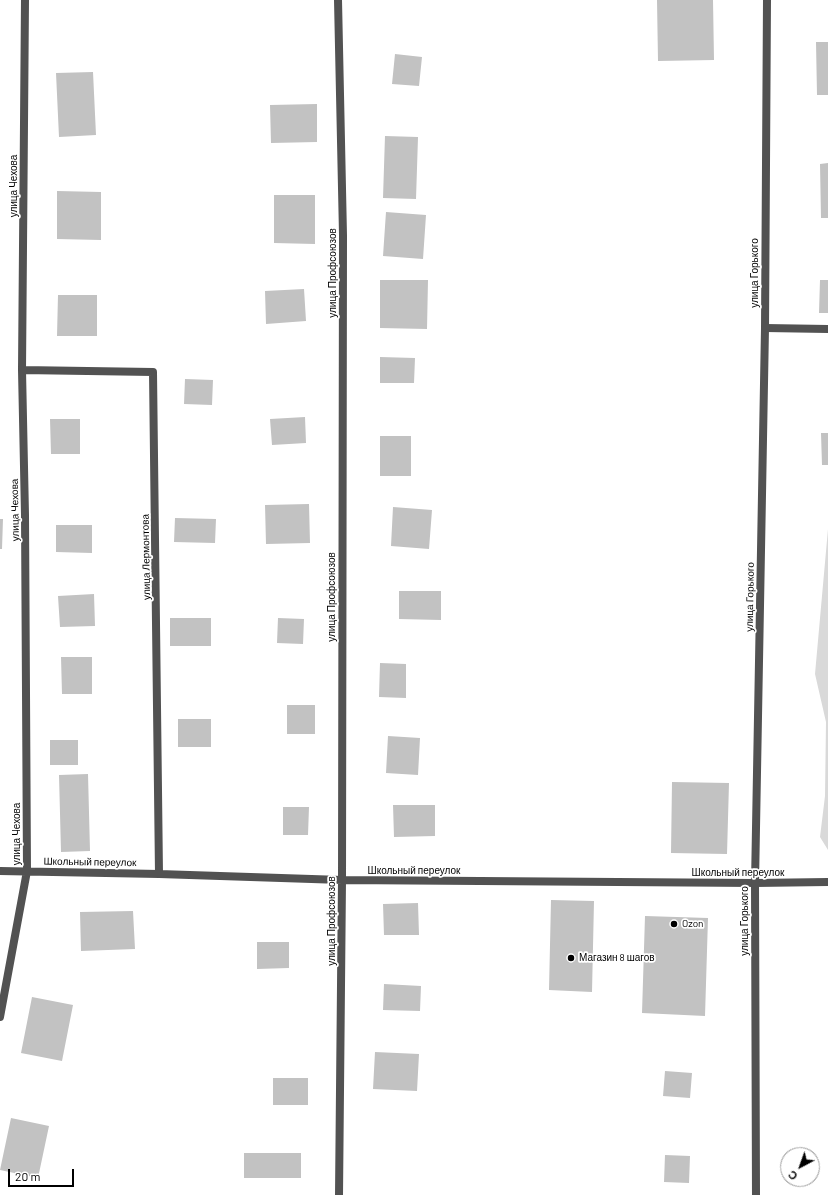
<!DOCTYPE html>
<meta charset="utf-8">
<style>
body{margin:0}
#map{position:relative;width:828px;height:1195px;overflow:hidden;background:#fff;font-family:Barlow,sans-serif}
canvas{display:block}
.north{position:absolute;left:780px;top:1147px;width:40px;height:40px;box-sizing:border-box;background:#fff;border:1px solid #999;border-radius:50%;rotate:221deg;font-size:11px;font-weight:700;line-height:16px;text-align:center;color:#000}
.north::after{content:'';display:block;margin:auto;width:14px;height:18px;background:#000;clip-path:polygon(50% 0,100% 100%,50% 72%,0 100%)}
.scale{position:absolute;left:8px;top:1169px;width:66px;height:18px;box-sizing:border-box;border:2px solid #000;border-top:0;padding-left:5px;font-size:12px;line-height:14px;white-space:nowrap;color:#000;-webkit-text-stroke:3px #fff;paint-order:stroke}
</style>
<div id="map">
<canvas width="828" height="1195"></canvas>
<div class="north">С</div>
<div class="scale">20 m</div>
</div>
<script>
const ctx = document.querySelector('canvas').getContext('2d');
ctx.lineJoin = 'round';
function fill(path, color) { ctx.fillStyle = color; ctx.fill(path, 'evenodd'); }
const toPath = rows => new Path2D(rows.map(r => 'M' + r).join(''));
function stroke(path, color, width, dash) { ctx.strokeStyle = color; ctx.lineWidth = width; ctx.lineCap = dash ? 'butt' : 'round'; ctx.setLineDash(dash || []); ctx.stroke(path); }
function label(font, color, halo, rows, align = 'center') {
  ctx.font = font + ' Barlow,sans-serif'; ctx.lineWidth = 3.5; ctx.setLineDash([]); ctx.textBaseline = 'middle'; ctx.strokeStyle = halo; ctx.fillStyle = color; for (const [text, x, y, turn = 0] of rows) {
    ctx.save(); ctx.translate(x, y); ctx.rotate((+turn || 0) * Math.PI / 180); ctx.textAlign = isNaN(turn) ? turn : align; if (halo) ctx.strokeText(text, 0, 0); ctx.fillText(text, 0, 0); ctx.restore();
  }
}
const green = toPath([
 [828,529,828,850,820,837,825,796,826,722,815,674]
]);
const building = toPath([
 [657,0,713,0,714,60,658,61],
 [816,42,828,42,828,95,817,95],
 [395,54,422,57,419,86,392,84],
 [93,72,96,135,59,137,56,73],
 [317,104,317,142,271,143,270,105],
 [385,136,418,137,416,199,383,198],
 [828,163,828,218,821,218,820,164],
 [57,191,101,192,101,240,57,239],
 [274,195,315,195,315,244,274,243],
 [386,212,426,215,423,259,383,256],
 [380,280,428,280,427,329,380,328],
 [820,280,828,280,828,313,819,313],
 [304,289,306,321,266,324,265,291],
 [58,295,97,295,97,336,57,336],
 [380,357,415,358,414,383,380,383],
 [185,379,213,380,212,405,184,404],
 [305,417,306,443,272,445,270,419],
 [50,419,80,419,80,454,51,454],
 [821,433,828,433,828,465,822,465],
 [380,436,411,436,411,476,380,476],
 [309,504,310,543,266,544,265,505],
 [393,507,432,510,429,549,391,546],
 [175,518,216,519,215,543,174,542],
 [0,519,3,519,2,549,0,549],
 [56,525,92,525,92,553,56,552],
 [399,591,441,591,441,620,399,619],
 [94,594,95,626,60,627,58,596],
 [170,618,211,618,211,646,170,646],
 [278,618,304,619,303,644,277,643],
 [61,657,92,657,92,694,62,694],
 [380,663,406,664,406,698,379,697],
 [287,705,315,705,315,734,287,734],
 [178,719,211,719,211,747,178,747],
 [388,736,420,738,418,775,386,773],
 [50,740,78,740,78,765,50,765],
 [88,774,90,851,61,852,59,775],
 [672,782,729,783,727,854,671,853],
 [393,805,435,805,435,836,394,837],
 [283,807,309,807,308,835,283,835],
 [551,900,594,901,592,992,549,990],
 [418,903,419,935,384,935,383,904],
 [133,911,135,949,81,951,80,912],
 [645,916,708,918,705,1016,642,1013],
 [257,942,289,942,289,968,257,969],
 [384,984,421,986,420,1011,383,1010],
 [32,997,73,1005,62,1061,21,1053],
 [375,1052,419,1054,417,1091,373,1089],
 [665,1071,692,1073,690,1098,663,1096],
 [273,1078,308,1078,308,1105,273,1105],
 [11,1118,49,1126,38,1178,0,1170],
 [244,1153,301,1153,301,1178,244,1178],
 [665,1155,690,1156,689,1183,664,1182]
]);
const minor = toPath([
 [338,0,343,235,342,880,339,1195],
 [765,328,828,329],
 [22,370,153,372,159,874],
 [0,871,159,874,342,880,755,883,828,882],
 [0,1017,27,871,25,515,22,370,25,0]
]);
const tertiary = toPath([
 [756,1195,755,883,765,328,767,0]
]);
const markers = [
 [674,924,4,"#000"],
 [571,958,4,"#000"]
];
const streetNames = [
 ["улица Чехова",14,186,-90],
 ["улица Профсоюзов",333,273,-90],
 ["улица Горького",755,273,-90],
 ["улица Чехова",15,510,-91],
 ["улица Лермонтова",146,557,-91],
 ["улица Профсоюзов",332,597,-90],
 ["улица Горького",750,597,-89],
 ["улица Чехова",17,834,-90],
 ["Школьный переулок",90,862,1],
 ["Школьный переулок",414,871],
 ["Школьный переулок",738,873],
 ["улица Профсоюзов",332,921,-90],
 ["улица Горького",745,921,-90]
];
const poiNames = [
 ["Ozon",682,924],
 ["Магазин 8 шагов",579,958]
];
fill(green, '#d9d9d9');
fill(building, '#c2c2c2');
stroke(minor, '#525252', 8);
stroke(tertiary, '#525252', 8);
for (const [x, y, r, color] of markers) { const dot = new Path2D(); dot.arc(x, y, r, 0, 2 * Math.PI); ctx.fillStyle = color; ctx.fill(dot); stroke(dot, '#fff', 1.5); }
label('10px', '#000', '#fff', streetNames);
label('10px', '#000', '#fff', poiNames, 'left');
</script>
